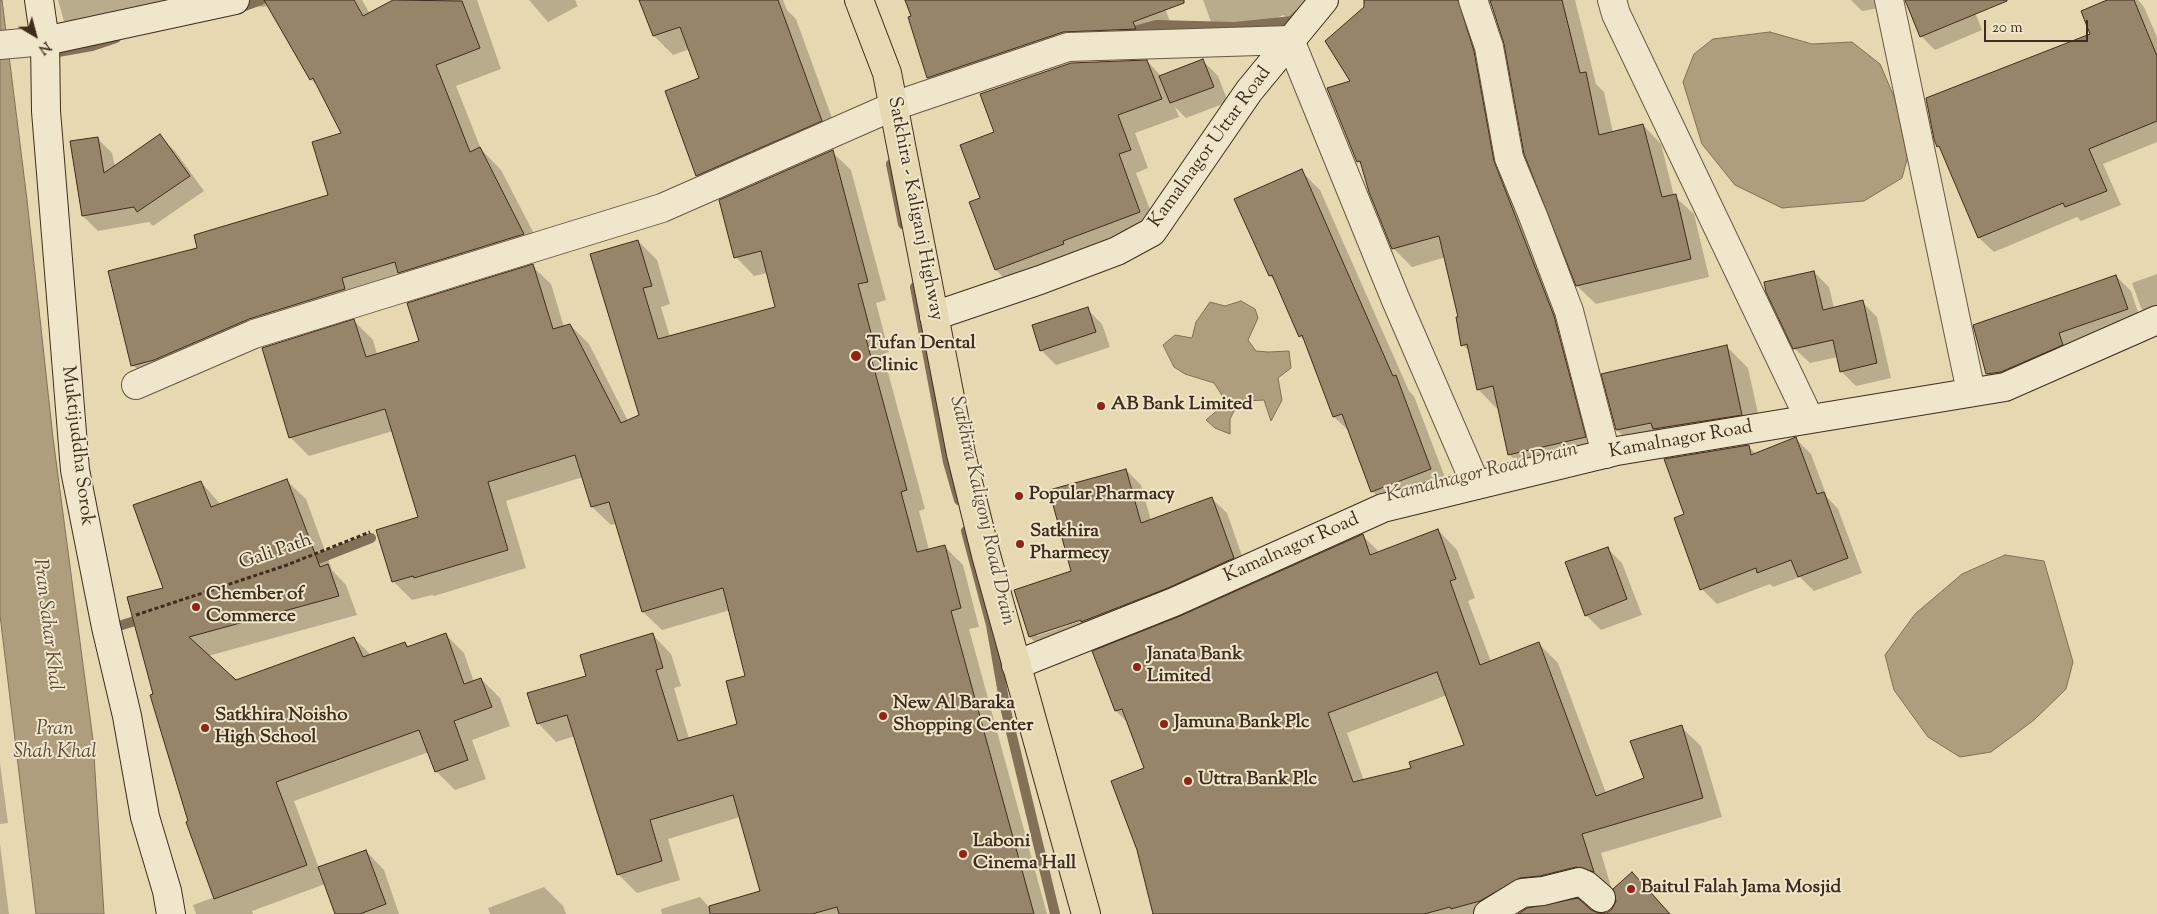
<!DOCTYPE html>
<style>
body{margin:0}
#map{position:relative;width:2157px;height:914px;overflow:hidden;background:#e6d8b0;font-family:"Sorts Mill Goudy",serif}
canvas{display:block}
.north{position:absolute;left:10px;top:10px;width:50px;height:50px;-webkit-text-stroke:4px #efe6cc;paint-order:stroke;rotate:143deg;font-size:14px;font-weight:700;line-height:20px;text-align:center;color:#402c1c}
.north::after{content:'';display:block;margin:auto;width:18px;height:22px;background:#402c1c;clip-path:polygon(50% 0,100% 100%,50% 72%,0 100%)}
.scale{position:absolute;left:1984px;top:20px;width:104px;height:22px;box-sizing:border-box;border:2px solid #402c1c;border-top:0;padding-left:6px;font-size:15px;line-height:18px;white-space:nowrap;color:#402c1c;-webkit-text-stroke:4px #efe6cc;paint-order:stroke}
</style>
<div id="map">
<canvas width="2157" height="914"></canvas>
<div class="north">N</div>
<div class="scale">20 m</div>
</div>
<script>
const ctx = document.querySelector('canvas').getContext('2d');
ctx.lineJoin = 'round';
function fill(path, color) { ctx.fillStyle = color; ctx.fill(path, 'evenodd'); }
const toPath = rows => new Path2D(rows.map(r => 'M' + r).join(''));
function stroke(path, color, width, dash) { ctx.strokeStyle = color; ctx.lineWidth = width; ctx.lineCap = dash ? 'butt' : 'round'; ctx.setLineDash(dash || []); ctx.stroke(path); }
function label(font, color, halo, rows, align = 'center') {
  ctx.font = font + ' "Sorts Mill Goudy",serif'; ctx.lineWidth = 4; ctx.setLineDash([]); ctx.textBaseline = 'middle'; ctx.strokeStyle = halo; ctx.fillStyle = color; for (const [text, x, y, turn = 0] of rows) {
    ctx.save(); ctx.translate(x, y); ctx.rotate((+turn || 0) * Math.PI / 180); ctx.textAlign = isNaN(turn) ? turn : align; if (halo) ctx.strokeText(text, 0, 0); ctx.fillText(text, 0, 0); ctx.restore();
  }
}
const water = toPath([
 [0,0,2,0,27,200,53,438,93,740,104,914,36,914,0,615,0,0],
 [1770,32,1812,44,1852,42,1880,64,1895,99,1909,152,1902,178,1864,201,1782,208,1735,185,1702,144,1683,82,1694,54,1713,39,1770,32],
 [1241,301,1255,309,1258,318,1248,340,1256,351,1268,352,1289,351,1291,368,1278,378,1282,400,1271,421,1264,400,1246,401,1234,411,1230,419,1230,434,1215,428,1206,420,1226,403,1220,392,1214,383,1185,374,1174,367,1163,345,1175,335,1192,338,1196,322,1210,302,1225,306,1241,301],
 [2005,555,2044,561,2073,662,2066,689,2034,720,1991,752,1960,757,1928,737,1894,690,1885,655,1915,614,1962,574,2005,555]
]);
const shadow = toPath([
 [58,0,362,0,370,14,395,0,477,0,501,69,456,86,481,149,501,170,545,255,271,340,154,387,133,365,199,249,330,195,343,134,319,88,311,79,269,5,264,7,254,6,85,42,64,21],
 [529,0,575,0,578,6,548,22],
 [641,0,783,0,787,10,796,19,840,140,717,194,698,175,701,79,690,49,673,55,654,36],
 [906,0,1162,0,1173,30,1080,49,945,95,928,78,909,18,912,17],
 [1203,0,1324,0,1326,4,1287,18,1284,15,1226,37,1211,22],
 [1378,0,1575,0,1596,84,1604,92,1613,133,1643,125,1661,144,1674,196,1694,214,1709,277,1596,304,1577,286,1492,3,1486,3,1479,9,1603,456,1528,473,1509,454,1499,407,1496,408,1478,389,1470,352,1463,345,1459,318,1446,257,1412,267,1393,248,1363,167,1358,161,1352,82],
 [1851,0,1898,0,1890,6,1862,11],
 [1906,0,1997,0,1974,10,1982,30,1935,50,1921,36],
 [2110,0,2138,0,2144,7,2157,37,2157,142,2103,164,2121,205,2081,221,2077,217,1994,252,1979,238,1943,151,1935,138,2092,34],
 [1147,61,1162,77,1203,61,1218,76,1228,102,1186,118,1175,107,1179,117,1135,133,1148,168,1136,173,1158,230,1014,288,996,270,971,202,981,198,995,133],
 [160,136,175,151,204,191,153,226,149,222,98,231,83,216,97,138,112,153,115,167],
 [832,152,851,170,886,300,876,303,889,352,883,354,925,509,919,511,929,550,944,546,963,565,979,627,969,629,1047,914,662,914,661,909,700,897,709,907,762,892,740,817,668,839,680,880,637,893,618,874,575,736,556,742,538,723,588,676,653,635,671,654,681,686,674,688,689,739,739,725,747,677,730,610,662,630,643,612,617,523,611,525,592,507,583,477,506,501,526,568,434,596,432,595,412,600,393,581,419,518,393,431,309,456,290,437,354,321,373,340,377,354,420,341,532,266,551,284,564,327,570,325,589,344,628,421,640,416,638,241,657,260,670,304,661,307,670,337,776,308,767,273,754,276,736,257],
 [1301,171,1320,190,1409,391,1414,396,1449,488,1391,510,1372,491,1350,432,1334,417,1306,342,1300,336,1277,283,1270,276],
 [1814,272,1829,287,1834,308,1862,302,1877,317,1891,378,1856,386,1841,371,1838,357,1810,363,1794,348],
 [2157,274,2157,323,2156,323,2141,308,2132,283],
 [2116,276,2131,291,2142,324,2002,389,1987,374],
 [1087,309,1102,324,1110,347,1056,365,1041,350],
 [1726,346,1748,368,1763,436,1639,452,1617,430],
 [1796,439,1811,454,1827,497,1838,509,1862,573,1814,591,1800,577,1773,587,1770,584,1717,604,1702,589,1685,515,1748,446,1756,454],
 [1126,470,1141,485,1151,521,1211,498,1227,513,1248,573,1045,652,1030,637,1015,591,1072,572],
 [1086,617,1087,619,1037,636,1037,633],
 [287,481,306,499,332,570,346,585,357,615,208,656,236,681,354,638,371,655,405,643,410,648,445,634,464,653,474,682,481,679,500,698,510,726,472,740,486,779,455,790,436,771,429,752,294,801,319,868,366,851,384,870,399,914,336,914,325,884,252,911,253,914,196,914,193,905,215,897,190,821,155,695,164,589,201,482,221,505],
 [1438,530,1457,550,1475,598,1468,601,1491,662,1539,644,1558,663,1606,793,1645,779,1681,727,1701,746,1722,817,1601,853,1612,890,1595,886,1534,899,1511,914,1154,914,1145,769,1128,723,1116,711,1181,617,1363,536,1379,552],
 [1447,695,1466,746,1413,769,1364,781,1347,733],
 [1607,548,1622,563,1642,615,1601,630,1586,615],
 [0,763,8,823,0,824],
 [0,844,9,914,0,914],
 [1632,874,1652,893,1670,914,1606,914,1613,909],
 [544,887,563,906,566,914,490,914,488,908]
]);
const stream = toPath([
 [236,9,261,0],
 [1119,35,1156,25,1235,27,1292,21,1298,15],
 [52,53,92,46,116,38],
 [891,164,903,224],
 [915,287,948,462,959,500],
 [966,531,991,625,1006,711,1055,914],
 [305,564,371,538],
 [110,634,119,626,147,617]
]);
const building = toPath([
 [264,0,354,0,363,16,393,0,462,1,480,48,436,65,470,152,480,147,524,234,398,273,395,262,342,278,345,289,249,319,154,360,131,366,108,271,197,248,194,235,328,195,312,142,341,133,313,78,310,80,264,0],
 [639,0,778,0,822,121,696,176,665,91,699,78,680,27,653,36,639,0],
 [905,0,1184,0,1184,3,1133,22,1136,29,1063,32,927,78,908,17,911,16,905,0],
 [1364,0,1458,0,1474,51,1494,161,1554,316,1586,437,1508,455,1493,386,1477,390,1467,344,1461,346,1456,317,1458,317,1439,236,1392,249,1369,192,1360,161,1357,162,1327,88,1350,81,1325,41,1364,7,1364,0],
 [1490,0,1562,0,1580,73,1586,72,1599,135,1643,124,1662,197,1676,194,1691,259,1576,286,1524,154,1504,44,1490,0],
 [1905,0,2007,0,2007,1,1920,37,1905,0],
 [2107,0,2134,0,2157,56,2157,121,2089,149,2107,191,2065,207,2063,203,1978,238,1939,146,1937,147,1934,139,1926,98,2090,34,2081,11,2107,0],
 [1203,59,1214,87,1170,103,1159,76,1203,59],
 [1147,60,1162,99,1118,115,1131,150,1119,154,1140,212,1063,241,1064,244,995,270,969,202,980,198,960,145,994,132,980,94,1071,63,1147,60],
 [160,134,190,176,137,212,134,207,82,216,70,141,98,137,104,173,160,134],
 [833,150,868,282,858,284,871,333,865,335,907,490,901,492,917,552,945,545,961,608,951,611,1034,914,839,914,837,907,812,914,710,914,709,906,760,891,733,795,650,820,662,861,617,875,567,715,537,724,527,693,586,676,580,655,653,633,663,668,656,670,678,741,737,724,726,681,745,676,723,588,642,612,609,502,591,507,575,455,488,482,508,550,414,578,413,576,392,582,376,530,418,517,385,409,289,438,262,348,354,319,366,357,419,341,407,303,533,264,553,329,570,324,621,423,639,415,590,254,638,240,652,286,643,288,658,339,775,307,761,251,734,258,719,200,833,150],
 [1302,169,1393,376,1396,375,1431,469,1371,492,1342,414,1333,417,1302,335,1299,337,1272,275,1269,276,1234,199,1302,169],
 [1814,271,1823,310,1863,300,1877,363,1840,372,1833,340,1793,349,1766,292,1764,282,1814,271],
 [2116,275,2128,309,2059,333,2063,345,2001,372,1986,374,1973,325,2116,275],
 [1088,307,1096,332,1040,351,1032,325,1088,307],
 [1727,345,1742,415,1653,429,1651,423,1616,430,1601,374,1727,345],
 [1796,437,1817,494,1824,492,1848,558,1798,577,1791,560,1757,573,1756,568,1700,590,1674,518,1684,514,1664,459,1749,445,1751,455,1796,437],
 [1126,469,1141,523,1212,497,1234,558,1168,588,1081,622,1081,620,1029,637,1014,590,1071,571,1049,490,1126,469],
 [287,479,320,567,328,564,339,596,189,637,236,680,354,637,363,657,405,642,407,647,446,633,464,684,481,678,492,707,454,721,468,760,435,772,419,730,276,782,307,865,214,899,186,822,188,821,150,695,153,694,127,597,163,588,133,505,201,481,211,507,287,479],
 [1438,529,1456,579,1450,581,1480,665,1539,642,1596,796,1644,778,1630,741,1682,725,1703,798,1582,834,1594,872,1576,867,1540,876,1520,878,1480,901,1451,909,1450,907,1424,914,1153,914,1137,850,1111,781,1144,768,1122,709,1115,711,1092,651,1180,616,1363,534,1370,555,1438,529],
 [1437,672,1464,745,1409,762,1411,768,1353,782,1328,713,1437,672],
 [1608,547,1627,599,1585,616,1565,562,1608,547],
 [366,850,386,904,360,914,335,914,318,867,366,850],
 [1632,872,1670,914,1518,914,1527,908,1578,898,1591,910,1599,913,1607,913,1612,909,1616,901,1613,889,1632,872]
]);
const path = toPath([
 [136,615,287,565,370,532]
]);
const street = toPath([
 [1473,0,1489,47,1509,158,1533,216,1569,311,1606,454],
 [1612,0,1616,14,1809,418],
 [1889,0,1971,392],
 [0,45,45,41],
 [136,385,254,334,662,208,894,106,1068,47,1290,40,1395,298,1476,485]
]);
const secondary = toPath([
 [39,0,45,41,46,111,75,470,106,627,127,716,145,817,167,891,171,914],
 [45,41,235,0],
 [934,316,1040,280,1117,251,1152,232,1249,91,1324,0],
 [1016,665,1174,602,1383,508,1617,451,2005,387,2157,320],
 [1488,914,1522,893,1543,891,1579,882,1586,885,1601,898]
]);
const highway = toPath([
 [859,0,887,73,961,454,986,555,1086,914]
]);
const markers = [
 [856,356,6,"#8f2418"],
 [1101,406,5,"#8f2418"],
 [1019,496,5,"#8f2418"],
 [1020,544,5,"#8f2418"],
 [196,607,5,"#8f2418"],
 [1137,667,5,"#8f2418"],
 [883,716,5,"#8f2418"],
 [1164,724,5,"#8f2418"],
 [205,728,5,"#8f2418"],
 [1188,781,5,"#8f2418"],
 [963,854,5,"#8f2418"],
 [1631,889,5,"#8f2418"]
];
const streetNames = [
 ["Kamalnagor Uttar Road",1211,148,-54],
 ["Satkhira - Kaliganj Highway",914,209,79],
 ["Kamalnagor Road",1681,441,-10],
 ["Muktijuddha Sorok",76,446,83],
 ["Kamalnagor Road",1292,549,-24],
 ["Gali Path",276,553,-19]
];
const poiNames = [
 ["Tufan Dental",867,345],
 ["Clinic",867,367],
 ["AB Bank Limited",1111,406],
 ["Popular Pharmacy",1029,496],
 ["Satkhira",1030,533],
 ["Pharmecy",1030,555],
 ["Chember of",206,596],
 ["Commerce",206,618],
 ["Janata Bank",1147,656],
 ["Limited",1147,678],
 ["New Al Baraka",893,705],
 ["Shopping Center",893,727],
 ["Satkhira Noisho",215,717],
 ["High School",215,739],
 ["Jamuna Bank Plc",1174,724],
 ["Uttra Bank Plc",1198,781],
 ["Laboni",973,843],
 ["Cinema Hall",973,865],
 ["Baitul Falah Jama Mosjid",1641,889]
];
const waterNames = [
 ["Kamalnagor Road Drain",1482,474,-14],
 ["Satkhira Kaligonj Road Drain",981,511,77],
 ["Pran Sahar Khal",46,625,83],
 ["Pran",55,731],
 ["Shah Khal",55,754]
];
fill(water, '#ae9e7e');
stroke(water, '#827057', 1);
fill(shadow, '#0003');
stroke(stream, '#827057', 10);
fill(building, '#968569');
stroke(building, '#402c1c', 1);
stroke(street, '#6a5741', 30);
stroke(secondary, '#402c1c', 30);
stroke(highway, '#402c1c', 30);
stroke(path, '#402c1c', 3, [4, 2.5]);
stroke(street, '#efe6cc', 28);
stroke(secondary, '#efe6cc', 28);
stroke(highway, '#e6d8b0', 28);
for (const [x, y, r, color] of markers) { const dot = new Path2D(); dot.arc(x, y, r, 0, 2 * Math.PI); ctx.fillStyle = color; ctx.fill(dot); stroke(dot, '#efe6cc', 2); }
label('19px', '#402c1c', '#efe6cc', streetNames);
label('bold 19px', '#402c1c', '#efe6cc', poiNames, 'left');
label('italic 20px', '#5c4834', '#efe6cc', waterNames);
</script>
